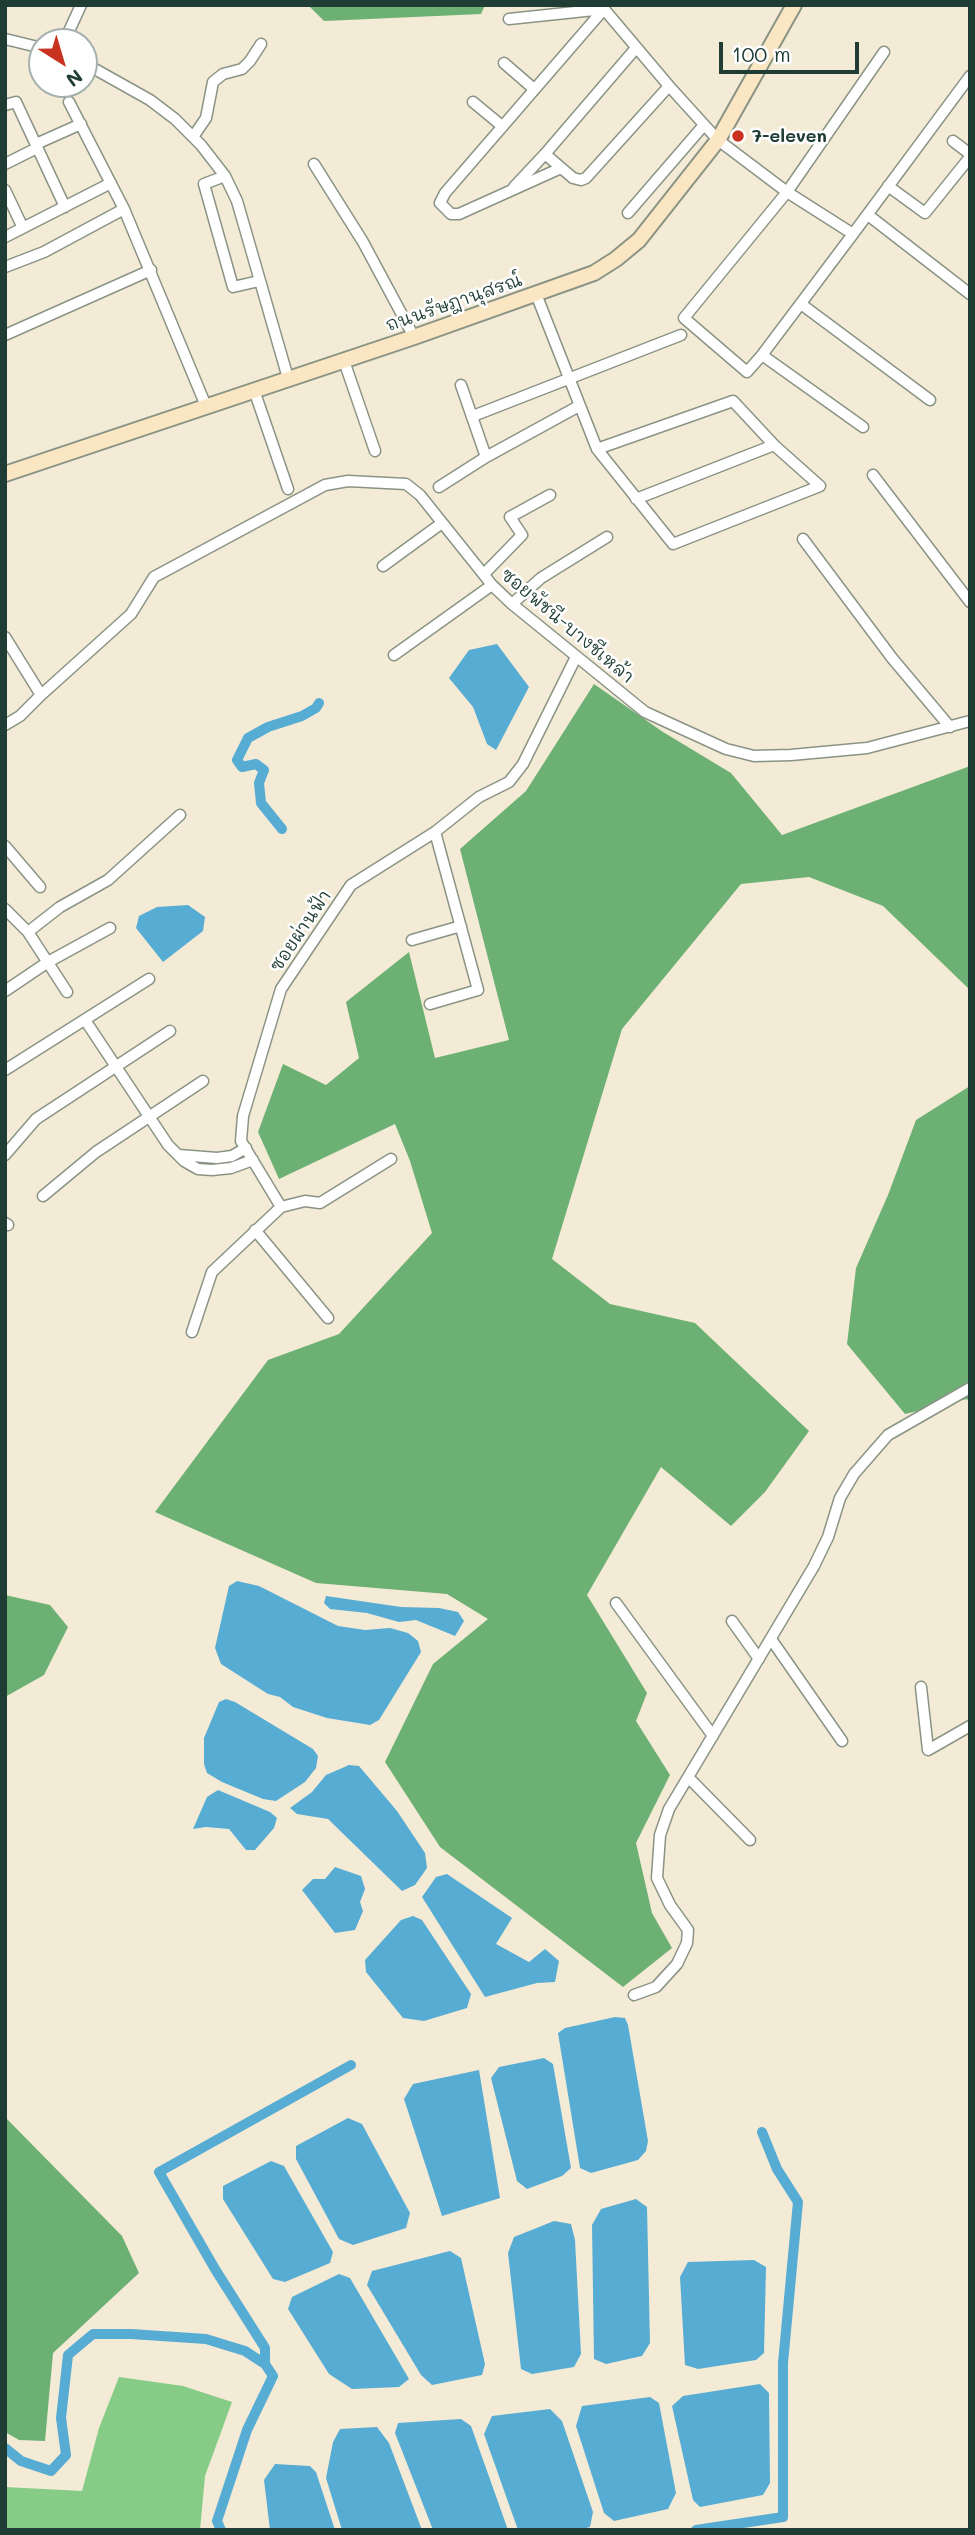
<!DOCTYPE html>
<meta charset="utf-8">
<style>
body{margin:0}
#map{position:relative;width:975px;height:2535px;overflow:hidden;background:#f4ebd6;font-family:Mali,sans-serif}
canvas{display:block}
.frame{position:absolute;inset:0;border:7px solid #1f3d34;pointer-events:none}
.north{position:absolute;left:28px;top:28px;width:70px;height:70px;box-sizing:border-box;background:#fff;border:2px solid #a5b1ae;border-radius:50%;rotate:143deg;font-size:19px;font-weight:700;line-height:28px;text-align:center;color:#1f3d34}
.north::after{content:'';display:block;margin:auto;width:24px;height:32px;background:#c8321e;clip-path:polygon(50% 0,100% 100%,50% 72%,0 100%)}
.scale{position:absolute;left:719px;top:42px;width:140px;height:32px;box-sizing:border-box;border:4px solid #1f3d34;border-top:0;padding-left:9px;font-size:21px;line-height:24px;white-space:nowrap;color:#1f3d34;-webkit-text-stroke:5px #fff;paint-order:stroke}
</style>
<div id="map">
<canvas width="975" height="2535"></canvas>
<div class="frame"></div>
<div class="north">N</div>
<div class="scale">100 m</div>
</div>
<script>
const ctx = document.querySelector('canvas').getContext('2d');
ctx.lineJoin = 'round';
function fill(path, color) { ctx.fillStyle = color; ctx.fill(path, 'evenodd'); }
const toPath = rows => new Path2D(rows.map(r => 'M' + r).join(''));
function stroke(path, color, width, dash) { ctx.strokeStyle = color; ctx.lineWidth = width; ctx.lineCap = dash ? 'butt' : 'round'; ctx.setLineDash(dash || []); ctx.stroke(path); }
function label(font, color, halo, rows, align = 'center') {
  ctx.font = font + ' Mali,"Playpen Sans Thai",sans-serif'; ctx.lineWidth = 5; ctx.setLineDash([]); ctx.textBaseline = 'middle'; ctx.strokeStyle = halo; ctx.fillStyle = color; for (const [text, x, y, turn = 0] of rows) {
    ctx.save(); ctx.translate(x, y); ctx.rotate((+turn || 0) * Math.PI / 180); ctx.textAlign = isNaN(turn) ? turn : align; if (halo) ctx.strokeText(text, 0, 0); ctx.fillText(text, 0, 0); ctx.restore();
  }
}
const green = toPath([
 [119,2377,183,2386,232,2402,205,2476,200,2530,5,2530,5,2487,82,2491,99,2428]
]);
const forest = toPath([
 [308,5,485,5,481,14,324,21],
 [594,684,663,732,731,773,782,835,970,766,970,990,883,906,809,877,741,884,622,1029,552,1259,610,1304,695,1323,809,1431,765,1492,731,1526,661,1467,587,1595,647,1693,636,1721,670,1775,636,1843,652,1913,672,1948,623,1987,440,1847,385,1762,433,1664,488,1619,447,1594,316,1583,155,1512,268,1360,339,1334,432,1233,410,1161,395,1124,279,1179,258,1132,283,1064,326,1085,359,1058,346,1002,409,952,435,1058,509,1040,460,849,526,791],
 [970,1086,970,1404,967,1399,905,1414,847,1344,856,1268,888,1195,916,1120],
 [5,1595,50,1605,68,1627,44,1675,5,1697],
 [5,2117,122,2236,139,2273,53,2353,45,2441,19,2440,5,2432]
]);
const water = toPath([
 [497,644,529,687,496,750,487,744,473,707,449,678,469,650],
 [188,905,205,917,203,931,163,962,136,928,139,916,157,907],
 [237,1581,259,1586,338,1626,365,1630,390,1628,408,1633,418,1641,421,1652,379,1720,370,1725,327,1718,293,1707,280,1697,268,1694,221,1664,215,1648,229,1586],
 [326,1596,401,1607,439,1608,458,1612,464,1621,455,1636,416,1620,399,1622,367,1613,330,1609,324,1603],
 [226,1699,235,1702,313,1749,318,1756,316,1768,305,1782,276,1801,263,1799,222,1782,207,1773,204,1764,204,1738,219,1702],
 [349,1765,359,1766,397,1811,425,1853,427,1868,415,1885,402,1891,328,1819,297,1814,290,1808,312,1792,326,1775],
 [218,1790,270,1812,277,1818,274,1828,255,1850,246,1850,229,1829,206,1827,193,1829,207,1797],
 [335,1867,361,1876,365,1889,360,1902,363,1911,355,1930,335,1933,302,1890,313,1879,325,1879],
 [447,1874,512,1918,496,1944,529,1962,545,1949,559,1961,555,1982,537,1983,485,1997,422,1897,436,1877],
 [413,1916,422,1920,471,1994,467,2008,424,2021,403,2018,366,1972,365,1960,401,1920],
 [615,2017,625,2018,628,2025,648,2141,646,2151,638,2160,591,2173,580,2168,558,2033,565,2028],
 [544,2058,553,2064,571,2168,562,2176,527,2189,517,2181,491,2078,499,2067],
 [479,2070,500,2198,442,2216,404,2099,413,2084],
 [348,2118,362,2124,410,2213,406,2228,353,2245,339,2239,296,2159,296,2146],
 [271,2161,284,2166,333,2252,330,2263,285,2282,273,2279,223,2199,223,2186],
 [636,2199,647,2207,650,2343,642,2356,606,2364,594,2359,592,2225,601,2209],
 [554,2221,571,2224,575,2240,581,2354,574,2367,532,2374,521,2369,508,2253,514,2237],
 [450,2251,461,2258,485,2364,482,2375,432,2385,421,2375,367,2285,372,2271],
 [754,2260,766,2267,764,2353,756,2360,698,2369,685,2365,680,2277,688,2262],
 [339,2274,350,2278,409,2379,399,2387,352,2389,329,2374,288,2309,292,2297],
 [760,2384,769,2393,770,2483,763,2495,700,2507,693,2500,672,2406,683,2396],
 [650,2397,659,2403,676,2493,668,2509,614,2521,604,2513,576,2426,582,2406],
 [550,2409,562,2421,593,2512,590,2527,579,2530,518,2530,484,2434,492,2416],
 [461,2419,471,2426,508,2530,433,2530,395,2433,398,2423],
 [377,2427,389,2443,422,2530,342,2530,326,2478,333,2442,340,2429],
 [275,2464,310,2466,316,2472,335,2530,270,2530,264,2480]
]);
const canal = toPath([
 [282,829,261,803,259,783,264,770,256,764,242,767,237,760,248,738,268,727,302,716,316,708,319,703],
 [265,2364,265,2348,215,2269,159,2172,351,2065],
 [5,2448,21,2461,51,2471,66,2455,61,2418,68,2355,93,2334,131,2334,206,2339,245,2351,265,2364,273,2376,247,2430,217,2521,221,2530],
 [696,2530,783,2517,783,2363,798,2202,777,2169,762,2132]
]);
const street = toPath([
 [603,6,604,9,669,86,718,140,787,192,853,234],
 [509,19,604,9],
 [5,39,42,48],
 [64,42,81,5],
 [884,52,787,192,684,318,747,372,762,355,853,234,970,76],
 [84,63,150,100,175,119,201,145,225,176,237,201,288,378],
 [504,63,534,89],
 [69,102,124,209],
 [473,102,502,126],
 [5,105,16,102,65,207],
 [193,137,206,118,213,82,223,74,242,69,250,61,261,44],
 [953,141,970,154],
 [36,144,81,124],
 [545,154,573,178,581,180,586,178,669,86],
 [5,164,37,148],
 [314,164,363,242,414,337],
 [561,168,459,214,451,214,440,203,445,193,604,9],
 [225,176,204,184,233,287,259,281],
 [888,186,925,213,970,157],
 [514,187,545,154,636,48],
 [5,190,23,228],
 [628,213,704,125],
 [868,215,970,294],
 [5,237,111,183],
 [5,267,44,252,124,209,206,406],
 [536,294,597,449,673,544,820,486,774,445,733,401,597,449],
 [801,304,930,400],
 [5,335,151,270],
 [762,355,863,427],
 [344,361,375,451],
 [461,385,486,457],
 [254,390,288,489],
 [473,416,681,335],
 [873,475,970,602],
 [439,487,486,457,579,406],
 [636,499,774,445],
 [803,539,892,658,950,727],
 [383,566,442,523],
 [484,574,522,535,510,517,550,495],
 [512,604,541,578,607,537],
 [5,637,41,695],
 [394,655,492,585],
 [5,725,20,716,41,695,131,614,154,577,325,485,348,481,406,484,420,495,492,585,512,604,645,712,726,749,754,756,791,755,867,748,970,721],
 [5,846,40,887],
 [5,909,28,932,67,992],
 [28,932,60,907,108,880,180,815],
 [412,940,461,926],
 [5,991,48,962,110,928],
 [430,1004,478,990,435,832],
 [85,1020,168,1145,184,1161,198,1169,212,1170,231,1168,253,1160],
 [5,1070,149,979],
 [5,1155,36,1119,170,1031],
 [179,1155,217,1158,232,1156,246,1148],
 [43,1196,96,1152,203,1081],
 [281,1207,241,1141,243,1116,281,989,351,885,435,832,479,797,509,782,523,764,576,657],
 [281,1207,305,1201,320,1203,391,1159],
 [5,1223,8,1225],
 [255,1230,328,1318],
 [192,1332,212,1272,281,1207],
 [616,1603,713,1736],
 [732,1621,759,1659],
 [771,1639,842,1741],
 [921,1687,928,1750,970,1726],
 [688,1777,750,1840],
 [634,1995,656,1987,677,1964,687,1943,688,1930,670,1905,657,1878,660,1835,669,1809,814,1566,828,1537,840,1498,854,1474,888,1435,970,1388]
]);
const secondary = toPath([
 [5,474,414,337,594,273,616,259,639,240,718,140,794,5]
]);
const markers = [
 [738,136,7,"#c8321e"]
];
const poiNames = [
 ["7-eleven",752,136]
];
const streetNames = [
 ["ถนนรัษฎานุสรณ์",454,303,-19],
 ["ซอยพัชนี-บางชีเหล้า",567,626,40],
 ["ซอยผ่านฟ้า",301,931,-56]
];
fill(green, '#86cc87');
fill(forest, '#6cb074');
fill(water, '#57acd3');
stroke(canal, '#57acd3', 10);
stroke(street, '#8a9485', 13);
stroke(secondary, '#8a9485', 18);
stroke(street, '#fff', 10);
stroke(secondary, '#fbe6c4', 14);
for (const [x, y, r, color] of markers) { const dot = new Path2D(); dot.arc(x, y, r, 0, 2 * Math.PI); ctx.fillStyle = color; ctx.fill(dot); stroke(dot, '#fff', 2.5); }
label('bold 18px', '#1f3d34', '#fff', poiNames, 'left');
label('18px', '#1f3d34', '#fff', streetNames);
</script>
